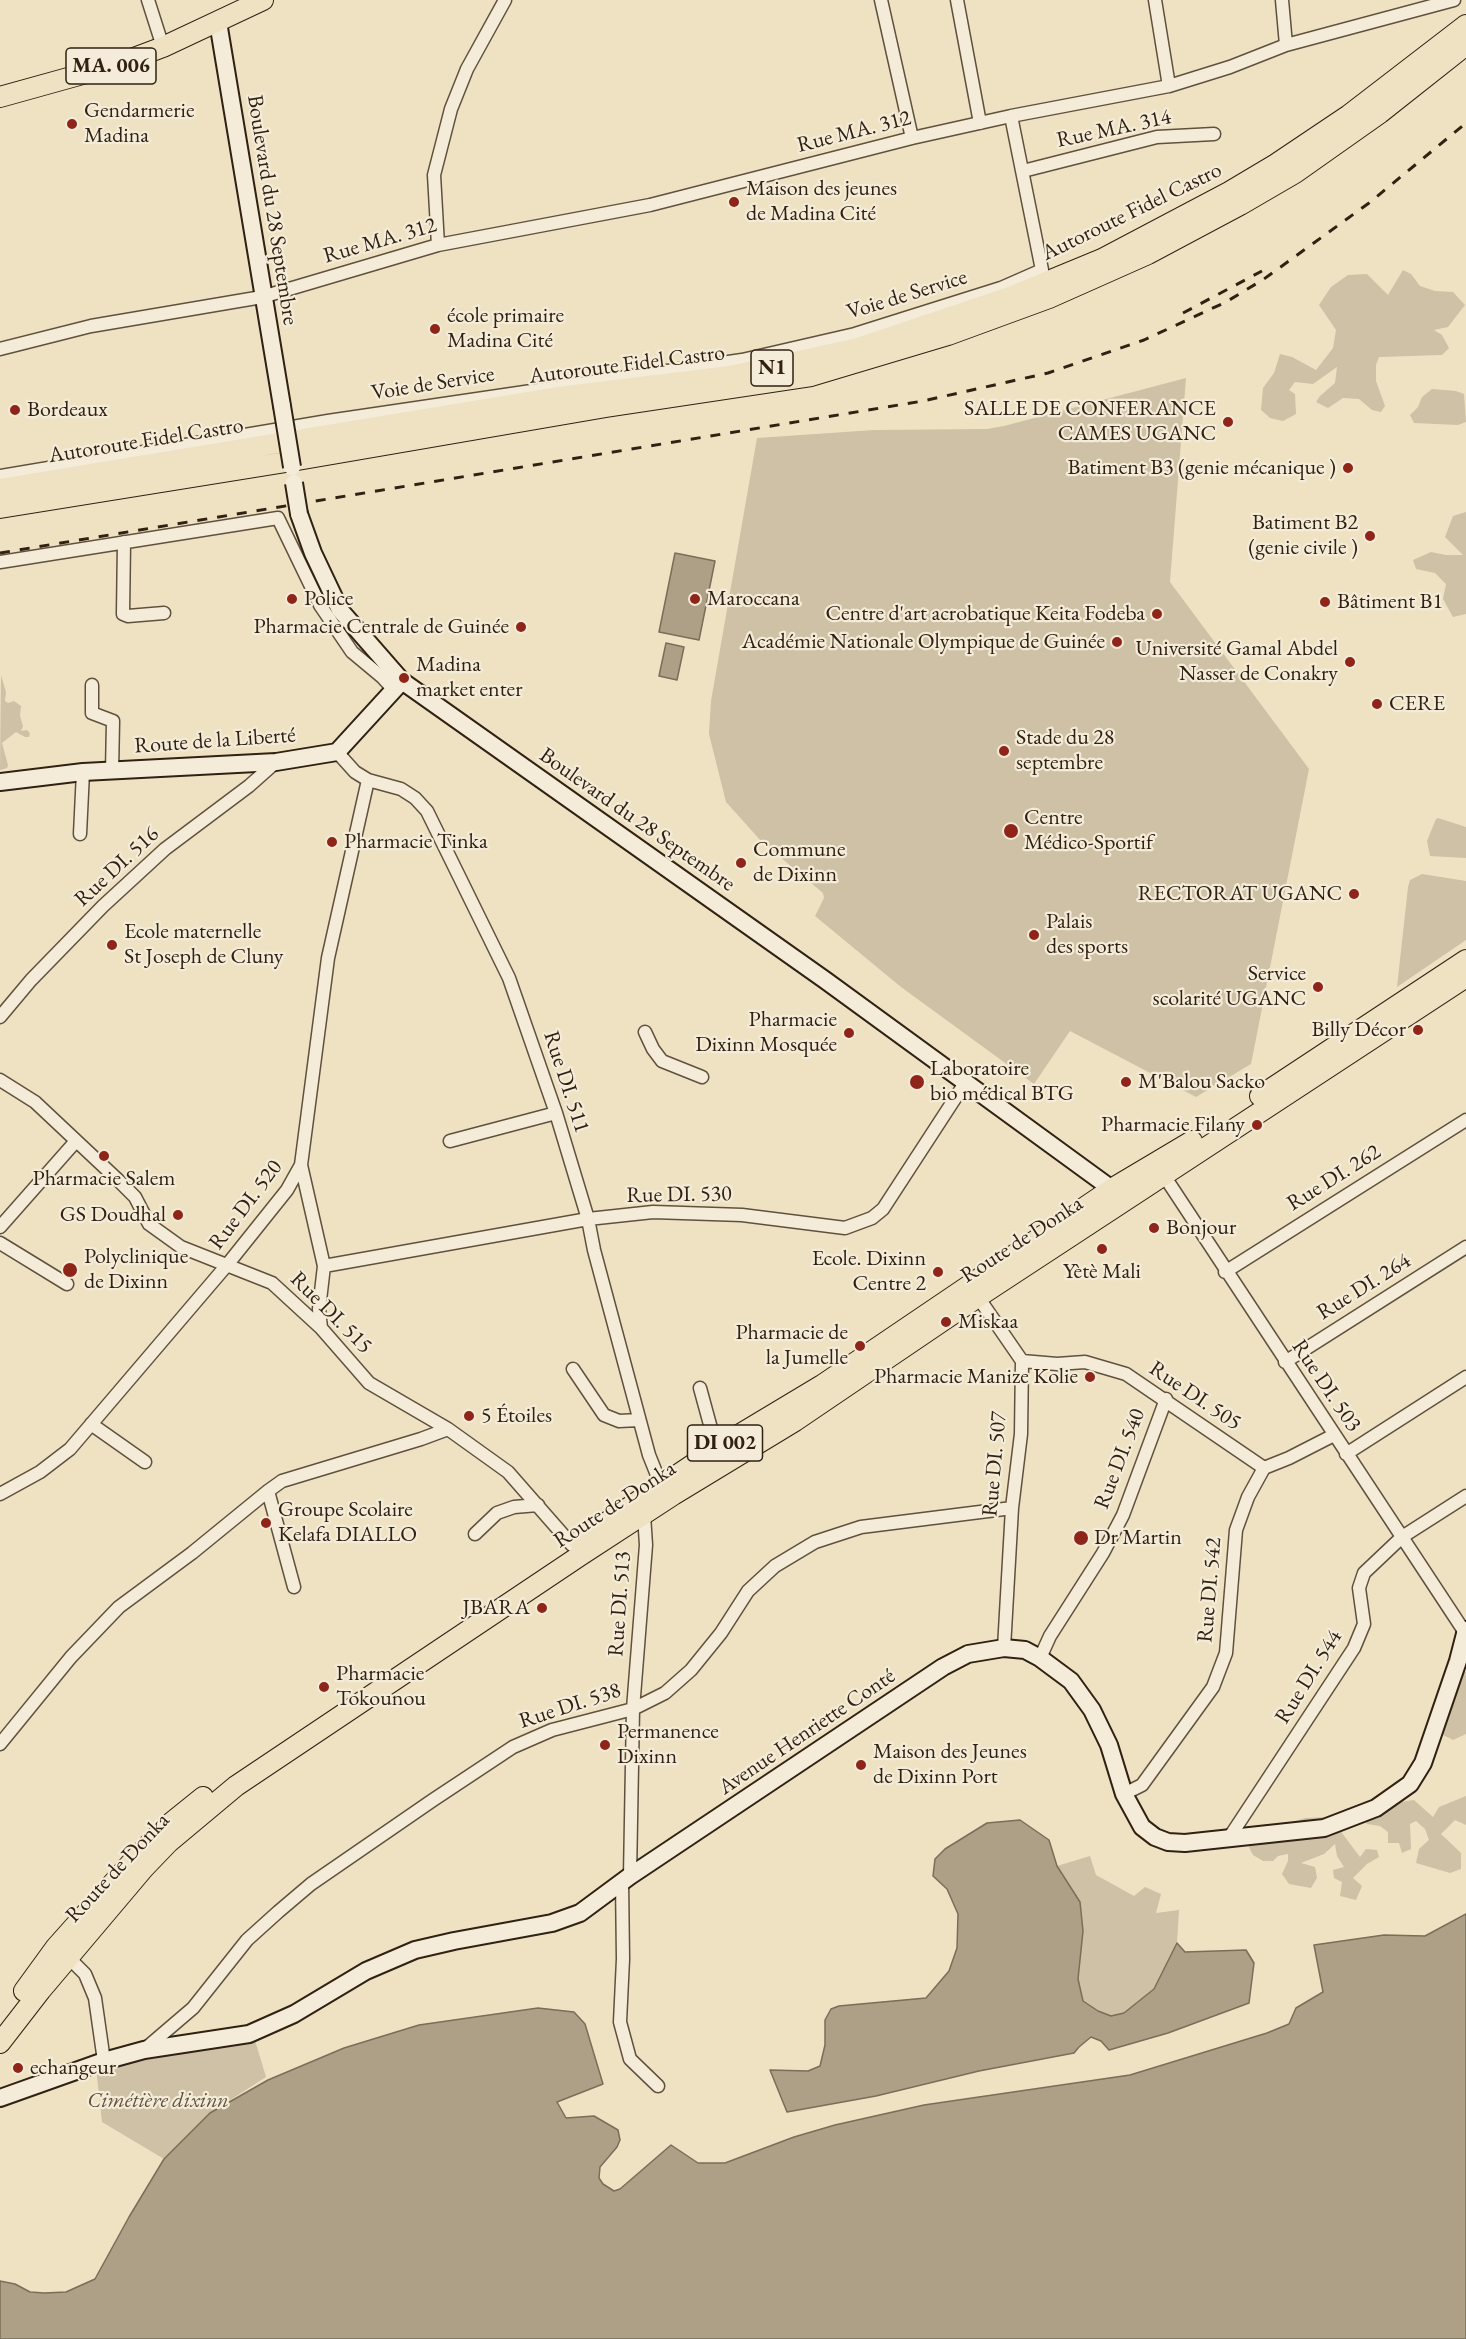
<!DOCTYPE html>
<meta charset="utf-8">
<style>
body{margin:0}
canvas{display:block;background:#eee2c3}
</style>
<canvas width="1466" height="2339"></canvas>
<script>
const ctx = document.querySelector('canvas').getContext('2d');
ctx.lineJoin = 'round';
function fill(path, color) { ctx.fillStyle = color; ctx.fill(path, 'evenodd'); }
const toPath = rows => new Path2D(rows.map(r => 'M' + r).join(''));
function stroke(path, color, width, dash) { ctx.strokeStyle = color; ctx.lineWidth = width; ctx.lineCap = dash ? 'butt' : 'round'; ctx.setLineDash(dash || []); ctx.stroke(path); }
function label(font, color, halo, rows, align = 'center') {
  ctx.font = font + ' "EB Garamond",serif'; ctx.lineWidth = 4.5; ctx.setLineDash([]); ctx.textBaseline = 'middle'; ctx.strokeStyle = halo; ctx.fillStyle = color; for (const [text, x, y, turn = 0] of rows) {
    ctx.save(); ctx.translate(x, y); ctx.rotate((+turn || 0) * Math.PI / 180); ctx.textAlign = isNaN(turn) ? turn : align; if (halo) ctx.strokeText(text, 0, 0); ctx.fillText(text, 0, 0); ctx.restore();
  }
}
const green = toPath([
 [1403,270,1411,274,1420,286,1435,291,1453,292,1465,305,1448,327,1434,330,1442,335,1449,348,1442,355,1379,357,1376,365,1376,381,1385,406,1381,412,1372,410,1359,399,1343,398,1328,408,1316,402,1320,396,1335,383,1337,367,1313,384,1295,382,1289,390,1295,394,1296,414,1283,421,1270,418,1261,410,1263,388,1274,373,1280,354,1292,357,1316,370,1333,348,1336,330,1319,305,1331,287,1348,275,1367,274,1388,295],
 [1186,378,1170,582,1309,769,1251,1064,1196,1097,1070,1031,1034,1084,901,987,815,916,824,898,823,893,761,841,726,802,709,734,711,701,757,438,874,430,987,429,1004,426],
 [1432,389,1456,391,1464,394,1466,422,1458,425,1414,423,1410,415,1418,407,1422,397],
 [1466,512,1466,614,1453,617,1443,599,1446,584,1435,573,1416,569,1413,560,1431,552,1446,555,1463,555,1445,537,1453,516],
 [1,675,6,692,5,701,8,703,14,701,21,706,20,716,23,726,21,731,27,730,30,733,29,737,25,737,16,732,2,743,8,765,7,768,0,770],
 [1438,818,1466,827,1466,858,1430,856,1427,841,1436,819],
 [1422,874,1466,881,1466,940,1397,987,1408,887,1410,880],
 [1460,1664,1466,1673,1466,1734,1453,1740,1437,1732],
 [1386,1794,1398,1796,1400,1802,1414,1800,1433,1817,1439,1807,1466,1796,1466,1825,1455,1820,1441,1834,1461,1853,1461,1869,1450,1873,1416,1863,1419,1849,1429,1840,1425,1829,1416,1821,1410,1824,1411,1849,1402,1853,1399,1843,1388,1843,1388,1832,1380,1826,1367,1824,1362,1817,1362,1809,1373,1798],
 [1330,1817,1360,1857,1366,1849,1377,1850,1379,1857,1367,1864,1353,1878,1362,1886,1356,1900,1340,1896,1342,1882,1334,1878,1333,1870,1344,1867,1337,1856,1335,1844,1324,1854,1301,1863,1315,1867,1317,1878,1311,1888,1289,1884,1282,1874,1288,1861,1288,1854,1278,1856,1273,1861,1263,1861,1253,1855,1248,1845,1251,1838,1277,1843,1286,1824,1305,1818],
 [1090,1856,1096,1875,1134,1896,1145,1887,1161,1894,1156,1913,1179,1910,1177,1943,1154,1989,1124,2013,1111,2016,1098,2011,1083,2001,1080,1992,1078,1979,1083,1931,1057,1866],
 [254,2037,266,2077,210,2113,164,2159,102,2122,96,2068]
]);
const water = toPath([
 [675,553,715,561,699,640,659,632,675,553],
 [666,643,684,647,677,680,659,676,666,643],
 [1020,1820,1049,1840,1057,1866,1080,1902,1083,1931,1078,1979,1083,2001,1098,2011,1111,2016,1124,2013,1154,1989,1177,1943,1185,1952,1246,1950,1254,1963,1249,2003,1168,2033,1109,2050,1101,2041,1091,2037,1079,2047,1074,2053,979,2071,876,2096,787,2112,770,2070,808,2071,820,2066,825,2045,825,2020,831,2009,839,2006,926,1998,949,1971,957,1948,958,1914,947,1889,933,1876,935,1859,945,1849,987,1823,1020,1820],
 [1466,1914,1466,2339,0,2339,0,2281,15,2284,30,2292,44,2293,66,2292,95,2279,129,2217,164,2159,210,2113,268,2080,344,2048,419,2025,538,2008,574,2012,585,2024,603,2084,557,2102,566,2118,594,2116,618,2130,620,2140,617,2147,600,2167,599,2178,603,2184,614,2191,620,2189,671,2145,698,2163,725,2163,794,2137,835,2125,924,2105,1130,2075,1267,2033,1289,2024,1296,2008,1323,1992,1314,1945,1384,1935,1425,1936,1466,1914]
]);
const minor = toPath([
 [148,0,163,47],
 [881,0,912,138],
 [957,0,980,123],
 [1155,0,1169,86],
 [1282,0,1286,45],
 [1023,171,1157,137,1214,134],
 [438,245,434,175,451,109,467,69,505,0],
 [0,349,91,326,262,297,438,245,650,205,912,138,1011,116,1169,86,1230,67,1286,45,1454,0],
 [0,476,328,421,742,360,855,334,1001,288,1042,270,1011,116],
 [124,542,123,614,128,616,164,613],
 [0,562,278,518,320,605,352,652,382,677,394,690],
 [92,685,92,713,113,721,112,772],
 [337,752,355,772,368,780,401,789,415,798,427,811,509,978,556,1113,588,1219,594,1250,649,1455,661,1485],
 [80,834,83,772],
 [0,1017,31,980,103,906,165,849,249,786,276,762],
 [645,1032,653,1049,662,1061,702,1077],
 [0,1080,35,1102,118,1180,135,1197,149,1224,181,1247,272,1283,321,1328,369,1383,448,1429,508,1472,572,1545],
 [450,1141,556,1113],
 [301,1165,324,1266,319,1309,321,1328],
 [1161,1171,1464,1631],
 [0,1227,76,1141],
 [0,1243,67,1284],
 [324,1266,588,1219,653,1212,742,1215,845,1228,872,1218,883,1209,965,1083],
 [1225,1272,1466,1120],
 [978,1297,1022,1361,1021,1434,1012,1508,1004,1648],
 [1022,1361,1057,1364,1085,1362,1126,1374,1264,1468,1289,1458,1334,1435],
 [1285,1362,1466,1247],
 [573,1369,604,1415,619,1421,639,1420],
 [700,1388,712,1432,722,1445],
 [91,1424,145,1462],
 [1346,1454,1466,1377],
 [268,1491,294,1587],
 [0,1494,40,1472,70,1449,227,1265,287,1190,301,1165,328,958,368,780],
 [475,1534,497,1513,514,1507,538,1505],
 [1040,1658,1050,1636,1103,1553,1123,1515,1166,1399],
 [0,1744,71,1657,119,1607,192,1553,268,1491,282,1481,421,1439,448,1429],
 [1124,1794,1142,1785,1213,1687,1226,1653,1236,1530,1248,1497,1264,1468],
 [1229,1838,1354,1648,1364,1624,1359,1588,1364,1573,1402,1537,1466,1496],
 [630,1876,633,1709,646,1545,644,1515],
 [622,1881,623,1959,620,2022,630,2059,658,2086],
 [68,1957,85,1974,95,1998,104,2061],
 [145,2049,193,2008,247,1940,278,1912,311,1884,433,1800,513,1747,552,1730,633,1709,665,1693,691,1670,721,1633,748,1591,775,1566,815,1542,861,1527,1012,1508]
]);
const secondary = toPath([
 [218,22,282,406],
 [299,514,313,553,340,610,402,681,825,980,1120,1195],
 [0,782,83,772,276,762,337,752,402,681],
 [0,2098,104,2061,144,2050,249,2034,294,2014,366,1971,415,1950,454,1941,552,1923,580,1913,630,1876,943,1667,968,1654,1004,1648,1025,1650,1040,1658,1071,1681,1092,1710,1109,1745,1124,1794,1142,1827,1155,1837,1168,1842,1185,1843,1324,1828,1376,1808,1410,1784,1423,1763,1458,1661,1466,1630]
]);
const primary = toPath([
 [0,97,115,65,163,47,263,0],
 [1260,1096,1466,960],
 [579,1541,722,1445,822,1385,1113,1188,1192,1141],
 [24,1991,56,1947,131,1863,167,1826,203,1797],
 [0,2043,41,1990,144,1868,169,1842,236,1786,581,1555,673,1495,795,1421,978,1297,1466,977]
]);
const trunk = toPath([
 [0,489,558,397,730,376,858,348,1010,297,1102,259,1229,192,1276,164,1349,115,1466,25],
 [0,508,286,462,606,407,811,376,948,335,1049,298,1148,254,1240,205,1295,173,1380,113,1466,45]
]);
const rail = toPath([
 [1183,313,1262,271],
 [0,553,923,401,1048,373,1144,340,1226,302,1264,279,1369,203,1466,123]
]);
const secondaryBridge = toPath([
 [282,406,292,467],
 [294,483,299,514]
]);
const markers = [
 [72,124,6,"#8f2418"],
 [734,202,6,"#8f2418"],
 [435,329,6,"#8f2418"],
 [15,410,6,"#8f2418"],
 [1228,422,6,"#8f2418"],
 [1348,468,6,"#8f2418"],
 [1370,536,6,"#8f2418"],
 [292,599,6,"#8f2418"],
 [695,599,6,"#8f2418"],
 [1325,602,6,"#8f2418"],
 [1157,614,6,"#8f2418"],
 [521,627,6,"#8f2418"],
 [1117,642,6,"#8f2418"],
 [1350,662,6,"#8f2418"],
 [404,678,6,"#8f2418"],
 [1377,704,6,"#8f2418"],
 [1004,751,6,"#8f2418"],
 [1011,831,8,"#8f2418"],
 [332,842,6,"#8f2418"],
 [741,863,6,"#8f2418"],
 [1354,894,6,"#8f2418"],
 [1034,935,6,"#8f2418"],
 [112,945,6,"#8f2418"],
 [1318,987,6,"#8f2418"],
 [1418,1030,6,"#8f2418"],
 [849,1033,6,"#8f2418"],
 [917,1082,8,"#8f2418"],
 [1126,1082,6,"#8f2418"],
 [1257,1125,6,"#8f2418"],
 [104,1156,6,"#8f2418"],
 [178,1215,6,"#8f2418"],
 [1154,1228,6,"#8f2418"],
 [1102,1249,6,"#8f2418"],
 [70,1270,8,"#8f2418"],
 [938,1272,6,"#8f2418"],
 [946,1322,6,"#8f2418"],
 [860,1346,6,"#8f2418"],
 [1090,1377,6,"#8f2418"],
 [469,1416,6,"#8f2418"],
 [266,1523,6,"#8f2418"],
 [1081,1538,8,"#8f2418"],
 [542,1608,6,"#8f2418"],
 [324,1687,6,"#8f2418"],
 [605,1745,6,"#8f2418"],
 [861,1765,6,"#8f2418"],
 [18,2068,6,"#8f2418"]
];
const shields = [
 [111,66,90],
 [772,368,42],
 [725,1443,75]
];
const shieldNames = [
 ["MA. 006",111,66],
 ["N1",772,368],
 ["DI 002",725,1443]
];
const poiNames = [
 ["Gendarmerie",84,111],
 ["Madina",84,136],
 ["Maison des jeunes",746,189],
 ["de Madina Cité",746,214],
 ["école primaire",447,316],
 ["Madina Cité",447,341],
 ["SALLE DE CONFERANCE",1216,409,"right"],
 ["CAMES UGANC",1216,434,"right"],
 ["Bordeaux",27,410],
 ["Batiment B3 (genie mécanique )",1336,468,"right"],
 ["Batiment B2",1358,523,"right"],
 ["(genie civile )",1358,548,"right"],
 ["Police",304,599],
 ["Maroccana",707,599],
 ["Bâtiment B1",1337,602],
 ["Centre d'art acrobatique Keita Fodeba",1145,614,"right"],
 ["Pharmacie Centrale de Guinée",509,627,"right"],
 ["Académie Nationale Olympique de Guinée",1105,642,"right"],
 ["Université Gamal Abdel",1338,649,"right"],
 ["Nasser de Conakry",1338,674,"right"],
 ["Madina",416,665],
 ["market enter",416,690],
 ["CERE",1389,704],
 ["Stade du 28",1016,738],
 ["septembre",1016,763],
 ["Centre",1024,818],
 ["Médico-Sportif",1024,843],
 ["Pharmacie Tinka",344,842],
 ["Commune",753,850],
 ["de Dixinn",753,875],
 ["RECTORAT UGANC",1342,894,"right"],
 ["Palais",1046,922],
 ["des sports",1046,947],
 ["Ecole maternelle",124,932],
 ["St Joseph de Cluny",124,957],
 ["Service",1306,974,"right"],
 ["scolarité UGANC",1306,999,"right"],
 ["Pharmacie",837,1020,"right"],
 ["Dixinn Mosquée",837,1045,"right"],
 ["Billy Décor",1406,1030,"right"],
 ["Laboratoire",930,1069],
 ["bio médical BTG",930,1094],
 ["M'Balou Sacko",1138,1082],
 ["Pharmacie Filany",1245,1125,"right"],
 ["Pharmacie Salem",104,1179,"center"],
 ["GS Doudhal",166,1215,"right"],
 ["Bonjour",1166,1228],
 ["Polyclinique",84,1257],
 ["de Dixinn",84,1282],
 ["Ecole. Dixinn",926,1259,"right"],
 ["Centre 2",926,1284,"right"],
 ["Yètè Mali",1102,1272,"center"],
 ["Miskaa",958,1322],
 ["Pharmacie de",848,1333,"right"],
 ["la Jumelle",848,1358,"right"],
 ["Pharmacie Manize Kolie",1078,1377,"right"],
 ["5 Étoiles",481,1416],
 ["Groupe Scolaire",278,1510],
 ["Kelafa DIALLO",278,1535],
 ["Dr Martin",1094,1538],
 ["JBARA",530,1608,"right"],
 ["Pharmacie",336,1674],
 ["Tokounou",336,1699],
 ["Permanence",617,1732],
 ["Dixinn",617,1757],
 ["Maison des Jeunes",873,1752],
 ["de Dixinn Port",873,1777],
 ["echangeur",30,2068]
];
const streetNames = [
 ["Rue MA. 314",1114,129,-12],
 ["Rue MA. 312",854,132,-14],
 ["Boulevard du 28 Septembre",272,210,81],
 ["Autoroute Fidel Castro",1132,212,-26],
 ["Rue MA. 312",380,241,-16],
 ["Voie de Service",907,295,-17],
 ["Autoroute Fidel Castro",627,365,-7],
 ["Voie de Service",433,384,-9],
 ["Autoroute Fidel Castro",146,441,-9],
 ["Route de la Liberté",215,741,-4],
 ["Boulevard du 28 Septembre",637,820,35],
 ["Rue DI. 516",117,867,-43],
 ["Rue DI. 511",566,1082,72],
 ["Rue DI. 262",1334,1178,-32],
 ["Rue DI. 530",679,1195,-1],
 ["Rue DI. 520",246,1205,-53],
 ["Route de Donka",1022,1240,-33],
 ["Rue DI. 264",1364,1287,-32],
 ["Rue DI. 515",331,1313,45],
 ["Rue DI. 503",1326,1386,56],
 ["Rue DI. 505",1195,1396,34],
 ["Rue DI. 540",1120,1459,-69],
 ["Rue DI. 507",995,1464,-85],
 ["Route de Donka",615,1505,-33],
 ["Rue DI. 542",1210,1590,-85],
 ["Rue DI. 513",620,1604,-86],
 ["Rue DI. 544",1309,1677,-58],
 ["Rue DI. 538",570,1706,-18],
 ["Avenue Henriette Conté",807,1732,-34],
 ["Route de Donka",118,1868,-47]
];
const parkNames = [
 ["Cimétière dixinn",158,2101]
];
fill(green, '#cec1a5');
fill(water, '#ada087');
stroke(water, '#7b6d58', 1.5);
stroke(minor, '#60513e', 15);
stroke(secondary, '#302112', 20);
stroke(primary, '#302112', 22);
stroke(trunk, '#302112', 22);
stroke(minor, '#f4ecd8', 12);
stroke(secondary, '#f4ecd8', 16);
stroke(primary, '#eee2c3', 20);
stroke(trunk, '#eee2c3', 20);
stroke(rail, '#302112', 3, [10, 10]);
stroke(secondaryBridge, '#302112', 20, []);
stroke(secondaryBridge, '#f4ecd8', 16);
for (const [x, y, r, color] of markers) { const dot = new Path2D(); dot.arc(x, y, r, 0, 2 * Math.PI); ctx.fillStyle = color; ctx.fill(dot); stroke(dot, '#f4ecd8', 2); }
for (const [x, y, w] of shields) { const box = new Path2D(); box.roundRect(x - w / 2, y - 18, w, 36, 4.5); ctx.fillStyle = '#f4ecd8'; ctx.fill(box); stroke(box, '#302112', 1.5); }
label('bold 21px', '#302112', null, shieldNames);
label('22px', '#302112', '#f4ecd8', poiNames, 'left');
label('22px', '#302112', '#f4ecd8', streetNames);
label('italic 22px', '#5f513e', '#f4ecd8', parkNames);
</script>
